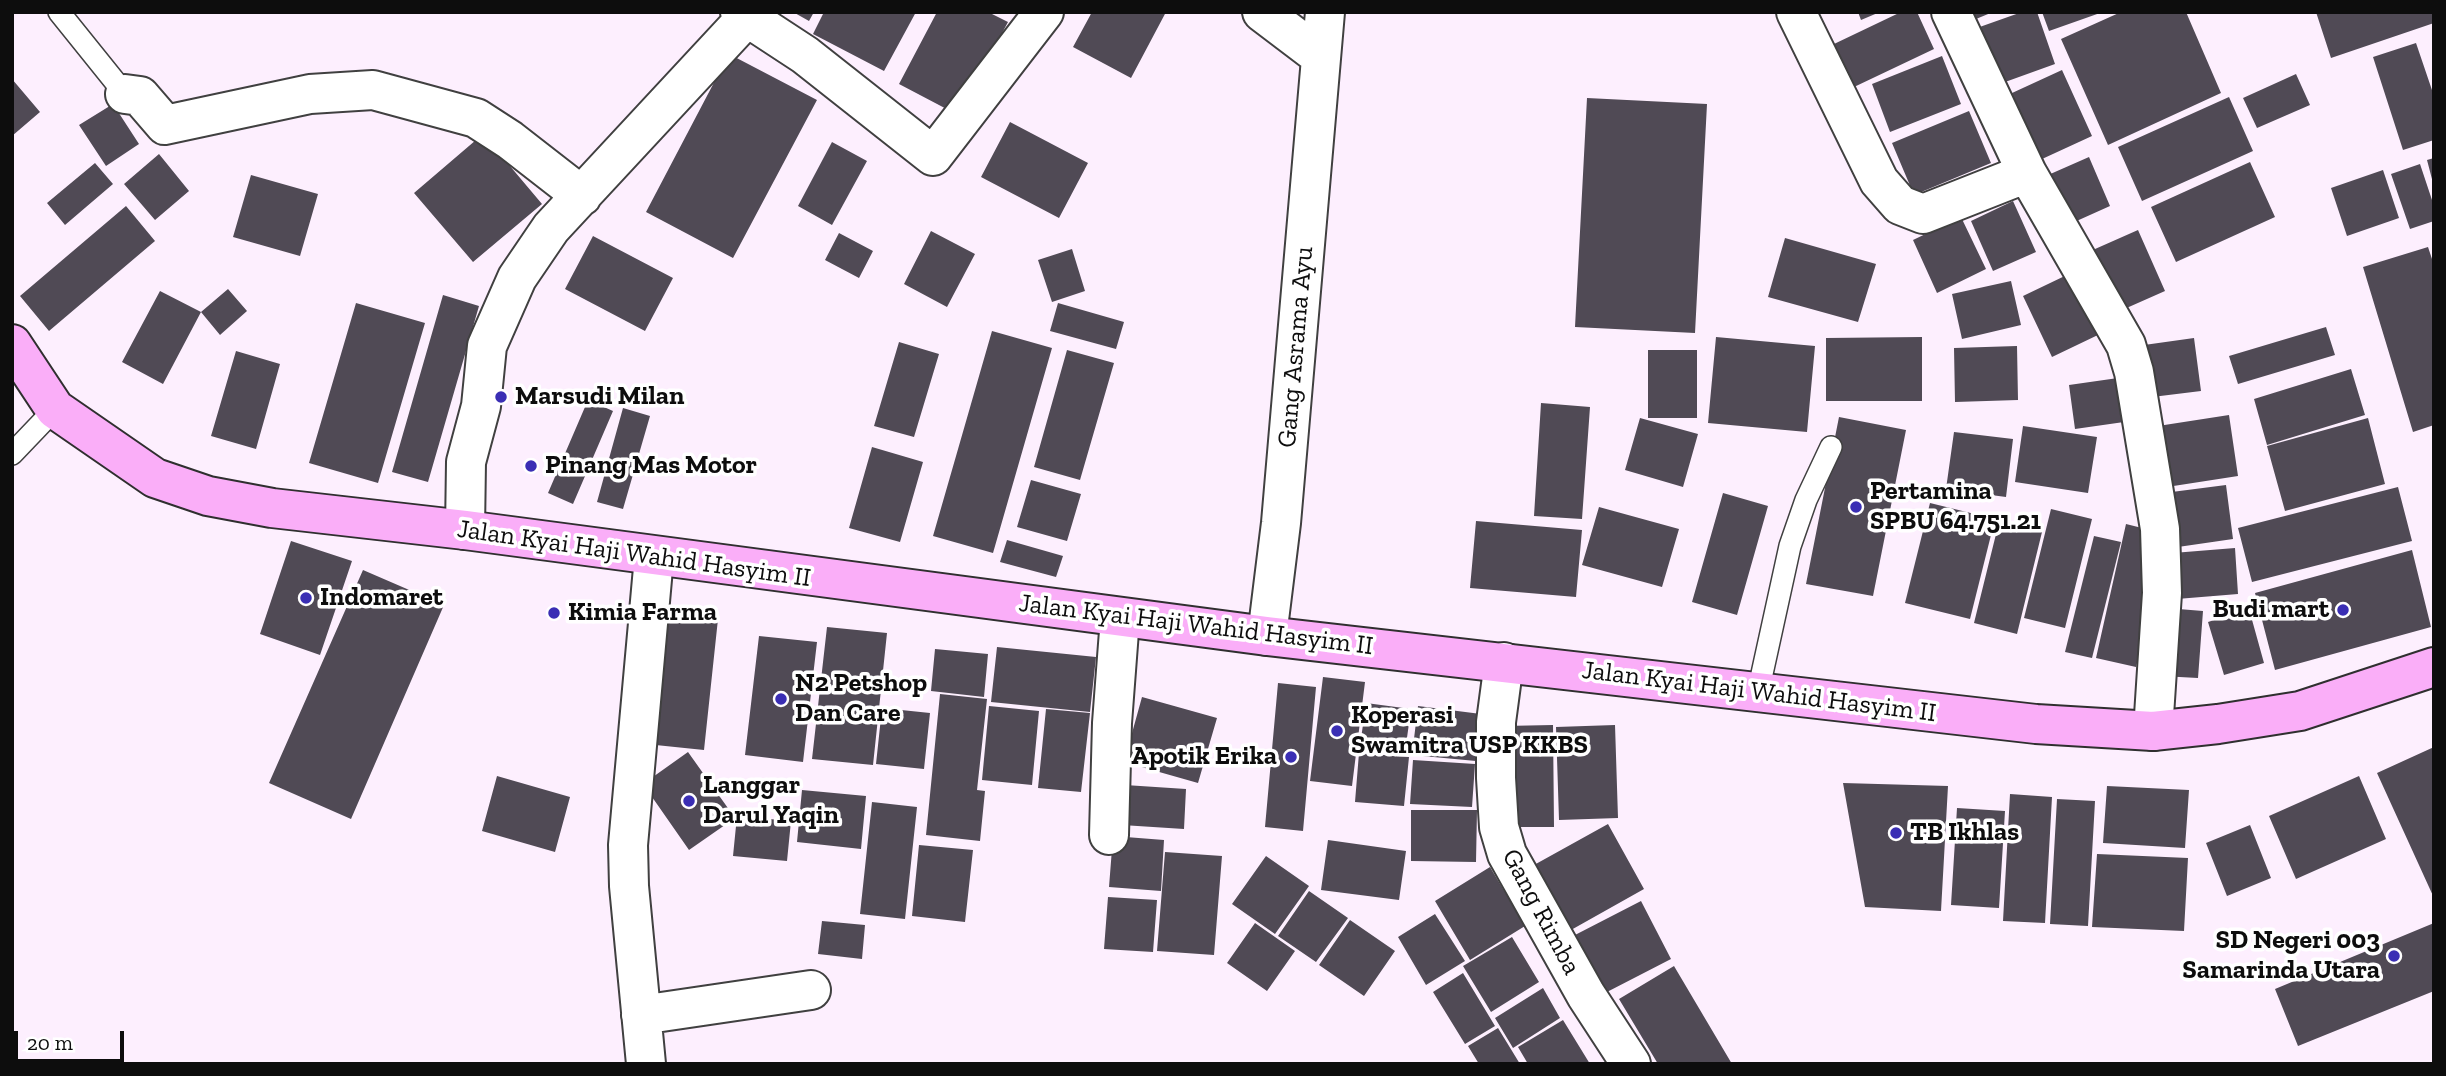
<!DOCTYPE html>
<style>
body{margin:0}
#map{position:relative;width:2446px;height:1076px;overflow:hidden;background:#fdeffe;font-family:"Zilla Slab",serif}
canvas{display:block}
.frame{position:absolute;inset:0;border:14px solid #0d0d0d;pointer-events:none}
.scale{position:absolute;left:14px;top:1031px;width:110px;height:32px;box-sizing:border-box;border:4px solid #0d0d0d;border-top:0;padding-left:9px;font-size:21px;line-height:24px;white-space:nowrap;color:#0d0d0d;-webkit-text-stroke:5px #fff;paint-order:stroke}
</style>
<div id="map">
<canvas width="2446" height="1076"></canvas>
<div class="frame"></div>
<div class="scale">20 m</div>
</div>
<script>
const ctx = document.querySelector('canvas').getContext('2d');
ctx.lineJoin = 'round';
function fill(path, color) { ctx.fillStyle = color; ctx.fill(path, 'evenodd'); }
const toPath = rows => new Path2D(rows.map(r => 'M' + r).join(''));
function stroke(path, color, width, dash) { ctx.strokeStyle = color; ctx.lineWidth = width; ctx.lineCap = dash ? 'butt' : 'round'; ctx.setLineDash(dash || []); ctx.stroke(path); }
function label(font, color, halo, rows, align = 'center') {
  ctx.font = font + ' "Zilla Slab",serif'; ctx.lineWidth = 7; ctx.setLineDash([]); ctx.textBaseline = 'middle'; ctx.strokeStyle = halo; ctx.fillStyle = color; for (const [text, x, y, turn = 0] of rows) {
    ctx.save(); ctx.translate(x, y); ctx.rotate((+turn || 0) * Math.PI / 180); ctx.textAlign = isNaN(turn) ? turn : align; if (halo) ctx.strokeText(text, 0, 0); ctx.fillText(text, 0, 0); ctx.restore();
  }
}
const building = toPath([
 [793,12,814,12,809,21],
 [824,12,916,12,884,71,813,34],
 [937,12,988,12,1008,22,958,115,899,84],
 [1092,12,1166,12,1131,78,1073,47],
 [1858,12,1880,12,1861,20],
 [1901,12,1917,12,1934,49,1854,87,1834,44],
 [1973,12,1993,12,1976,19],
 [2022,12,2037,12,2055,64,1994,86,1974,29],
 [2042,12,2100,12,2100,13,2049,31],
 [2121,12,2186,12,2221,93,2108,145,2061,39],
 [2316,12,2434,12,2434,23,2331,58],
 [2416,43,2434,96,2434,140,2403,150,2373,57],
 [729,54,817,100,733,258,646,212],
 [1942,56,1961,104,1890,132,1872,84],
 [2062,70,2092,136,2029,165,1999,99],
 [2296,74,2310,105,2257,128,2243,98],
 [12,79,40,112,12,136],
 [2229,97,2253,151,2142,201,2118,147],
 [1587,98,1707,104,1695,333,1575,327],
 [113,104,139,144,106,166,79,125],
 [1969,111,1991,163,1914,195,1892,143],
 [1010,122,1088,163,1059,218,981,177],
 [483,134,542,204,473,262,414,193],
 [832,142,867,161,832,225,798,206],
 [159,154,189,191,155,220,124,184],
 [2089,157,2110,206,2061,228,2039,179],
 [2434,158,2434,183,2433,183,2427,160],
 [2250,162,2275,217,2176,262,2151,207],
 [95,163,113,184,65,225,47,203],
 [2420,164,2434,206,2434,221,2410,229,2391,174],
 [2383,170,2399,218,2347,236,2331,188],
 [251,175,318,194,300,256,233,237],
 [2013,201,2036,252,1993,271,1971,221],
 [126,206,155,241,49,331,20,296],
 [1961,217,1986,269,1937,293,1913,240],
 [2138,230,2165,291,2113,314,2086,253],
 [931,231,975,254,947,307,904,284],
 [839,233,873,251,859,278,825,260],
 [593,236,673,278,645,331,565,289],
 [1785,238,1876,264,1858,322,1768,297],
 [2428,247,2434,265,2434,425,2413,432,2363,267],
 [1072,249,1085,291,1052,302,1038,260],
 [2071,273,2100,334,2052,357,2023,296],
 [2011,281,2021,325,1962,339,1952,294],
 [228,289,247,311,220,335,201,312],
 [160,291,201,312,163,384,122,362],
 [443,295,479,306,428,482,392,472],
 [356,303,425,323,378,483,309,463],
 [1058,303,1124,322,1116,349,1050,331],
 [2326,327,2335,355,2238,384,2229,356],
 [992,331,1052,348,993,553,933,536],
 [1716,337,1815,346,1807,432,1708,423],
 [1922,337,1922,401,1826,401,1826,338],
 [2194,338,2201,391,2144,398,2137,346],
 [899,342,939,354,914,437,874,426],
 [2017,346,2018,400,1955,402,1954,348],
 [1067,350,1114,363,1080,480,1034,467],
 [1648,350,1697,350,1697,418,1648,418],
 [236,351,280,364,256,449,211,436],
 [2351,369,2365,415,2267,445,2254,399],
 [2125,377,2131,421,2075,429,2069,385],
 [588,400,613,411,573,504,548,493],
 [1541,403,1590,407,1582,519,1534,516],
 [623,408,650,416,623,509,597,502],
 [2229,415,2238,476,2167,487,2158,426],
 [1839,417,1906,430,1873,596,1806,584],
 [1640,418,1698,434,1683,487,1625,470],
 [2368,418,2385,484,2285,511,2267,446],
 [2023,426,2097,437,2088,493,2015,482],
 [1954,432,2013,439,2006,497,1946,489],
 [872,447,923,462,900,542,849,528],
 [1031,480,1081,494,1067,541,1017,527],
 [2226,485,2233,539,2171,548,2164,493],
 [2398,487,2412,541,2252,582,2238,528],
 [1723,493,1768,506,1737,615,1692,602],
 [1930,503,1995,519,1970,619,1905,603],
 [1599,507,1679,529,1662,587,1582,565],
 [2051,509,2092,519,2065,628,2024,618],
 [1476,521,1582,530,1576,597,1470,588],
 [1999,522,2042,532,2017,634,1974,623],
 [2126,524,2154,531,2159,576,2136,667,2096,658],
 [2094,536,2121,542,2092,658,2065,652],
 [1007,540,1063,556,1056,577,1000,562],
 [291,541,352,561,320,655,260,634],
 [2235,548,2238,594,2177,599,2173,553],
 [2412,550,2431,627,2275,670,2255,593],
 [363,570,444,605,351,819,269,783],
 [2166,608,2203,611,2198,678,2161,676],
 [2249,609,2264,663,2224,675,2208,622],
 [660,613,718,619,704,750,646,744],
 [827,627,887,633,873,765,812,759],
 [759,636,817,642,803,762,745,755],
 [997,647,1096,657,1090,712,991,702],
 [935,649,988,654,984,697,931,691],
 [1323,677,1365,682,1352,786,1310,781],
 [1278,683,1316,687,1303,831,1265,827],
 [940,694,987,699,977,790,985,791,980,841,926,835],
 [1142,697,1217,718,1198,783,1124,762],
 [1366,703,1411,709,1405,752,1360,746],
 [989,706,1039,711,1032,785,982,780],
 [1418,706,1481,714,1476,761,1412,755],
 [882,708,930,713,924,769,876,764],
 [1046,709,1090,713,1081,792,1038,788],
 [1553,725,1554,827,1506,827,1504,726],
 [1615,725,1618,818,1559,820,1556,727],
 [2434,747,2434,898,2377,773],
 [688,752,735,818,689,850,643,784],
 [1359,753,1409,757,1404,806,1355,802],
 [1413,760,1475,764,1472,807,1410,804],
 [497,776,570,797,555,852,482,831],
 [2359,776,2386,839,2296,879,2269,816],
 [1843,783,1948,786,1941,911,1865,907],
 [1125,785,1186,789,1184,829,1122,825],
 [2107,786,2189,790,2185,848,2103,843],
 [802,790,866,796,861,849,797,842],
 [2010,794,2052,797,2045,923,2003,921],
 [2057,799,2095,801,2088,926,2050,924],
 [872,802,917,807,905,919,860,914],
 [1957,808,2005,811,1999,908,1951,905],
 [1411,810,1477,810,1476,862,1411,861],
 [737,816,791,821,787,861,733,856],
 [1608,824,1644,889,1571,930,1534,865],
 [2250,825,2271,878,2227,896,2206,843],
 [1113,836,1164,840,1161,891,1109,887],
 [1328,840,1406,851,1399,900,1321,890],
 [919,845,973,850,965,922,912,916],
 [1165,852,1222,856,1214,955,1157,951],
 [2097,854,2188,858,2184,931,2092,927],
 [1266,856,1309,886,1275,934,1232,904],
 [1490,867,1525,926,1470,960,1435,901],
 [1309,891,1348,918,1316,962,1278,936],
 [1108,897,1157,900,1153,952,1104,949],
 [1641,901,1671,959,1605,993,1575,935],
 [1435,914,1465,961,1426,985,1398,937],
 [1350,920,1395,951,1364,996,1319,965],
 [822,921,865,925,862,959,818,954],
 [1255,923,1295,951,1267,991,1227,963],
 [2434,923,2434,991,2298,1046,2275,989],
 [1512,937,1539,982,1491,1012,1463,966],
 [1674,966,1732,1064,1658,1064,1619,999],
 [1463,973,1495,1026,1465,1044,1433,992],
 [1543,988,1560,1018,1513,1048,1495,1018],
 [1563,1020,1590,1064,1528,1064,1518,1047],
 [1498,1028,1520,1064,1479,1064,1468,1046]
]);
const lane = toPath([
 [59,12,125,94],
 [12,454,55,409],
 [1758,692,1790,546,1806,500,1831,447]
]);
const street = toPath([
 [1262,12,1320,56],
 [1796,12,1879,181,1900,205,1923,214,2027,173],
 [1951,12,2027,173,2126,345,2134,372,2160,529,2162,593,2153,731],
 [747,17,805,55,933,156,1044,12],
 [125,94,140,96,165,125,310,94,373,90,476,118,510,140,582,196],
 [465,530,466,462,481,406,487,346,517,278,551,228,747,17,740,12],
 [1267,636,1281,523,1325,12],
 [1504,662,1496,722,1496,778,1499,827,1507,854,1586,995,1631,1064],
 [1109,835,1112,723,1120,618],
 [641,1015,811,990],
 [646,1064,629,886,628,845,654,557]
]);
const secondary = toPath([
 [12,344,55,409,155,478,208,496,272,508,465,530,1267,636,2036,724,2153,731,2218,724,2300,711,2434,667]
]);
const markers = [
 [501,397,7,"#3a2eb4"],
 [531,466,7,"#3a2eb4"],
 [1856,507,7,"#3a2eb4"],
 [306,598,7,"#3a2eb4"],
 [2343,610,7,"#3a2eb4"],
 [554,613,7,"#3a2eb4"],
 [781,699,7,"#3a2eb4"],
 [1337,731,7,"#3a2eb4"],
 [1291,757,7,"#3a2eb4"],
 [689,801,7,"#3a2eb4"],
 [1896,833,7,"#3a2eb4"],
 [2394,956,7,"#3a2eb4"]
];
const streetNames = [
 ["Gang Asrama Ayu",1296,347,-85],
 ["Jalan Kyai Haji Wahid Hasyim II",634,554,8],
 ["Jalan Kyai Haji Wahid Hasyim II",1196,625,7],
 ["Jalan Kyai Haji Wahid Hasyim II",1759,692,7],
 ["Gang Rimba",1541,912,62]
];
const poiNames = [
 ["Marsudi Milan",515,397],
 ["Pinang Mas Motor",545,466],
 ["Pertamina",1870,492],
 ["SPBU 64.751.21",1870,522],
 ["Indomaret",320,598],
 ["Budi mart",2329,610,"right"],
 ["Kimia Farma",568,613],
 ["N2 Petshop",795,684],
 ["Dan Care",795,714],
 ["Koperasi",1351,716],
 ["Swamitra USP KKBS",1351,746],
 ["Apotik Erika",1277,757,"right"],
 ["Langgar",703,786],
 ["Darul Yaqin",703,816],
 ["TB Ikhlas",1910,833],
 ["SD Negeri 003",2380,941,"right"],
 ["Samarinda Utara",2380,971,"right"]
];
fill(building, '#504a55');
stroke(lane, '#404040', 24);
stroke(street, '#404040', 42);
stroke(secondary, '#2f2f2f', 42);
stroke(lane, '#fff', 21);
stroke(street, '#fff', 38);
stroke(secondary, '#faaef8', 38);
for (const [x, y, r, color] of markers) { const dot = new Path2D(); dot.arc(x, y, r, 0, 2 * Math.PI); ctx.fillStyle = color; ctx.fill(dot); stroke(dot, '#fff', 2.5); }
label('26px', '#0d0d0d', '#fff', streetNames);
label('bold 26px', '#0d0d0d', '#fff', poiNames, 'left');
</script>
